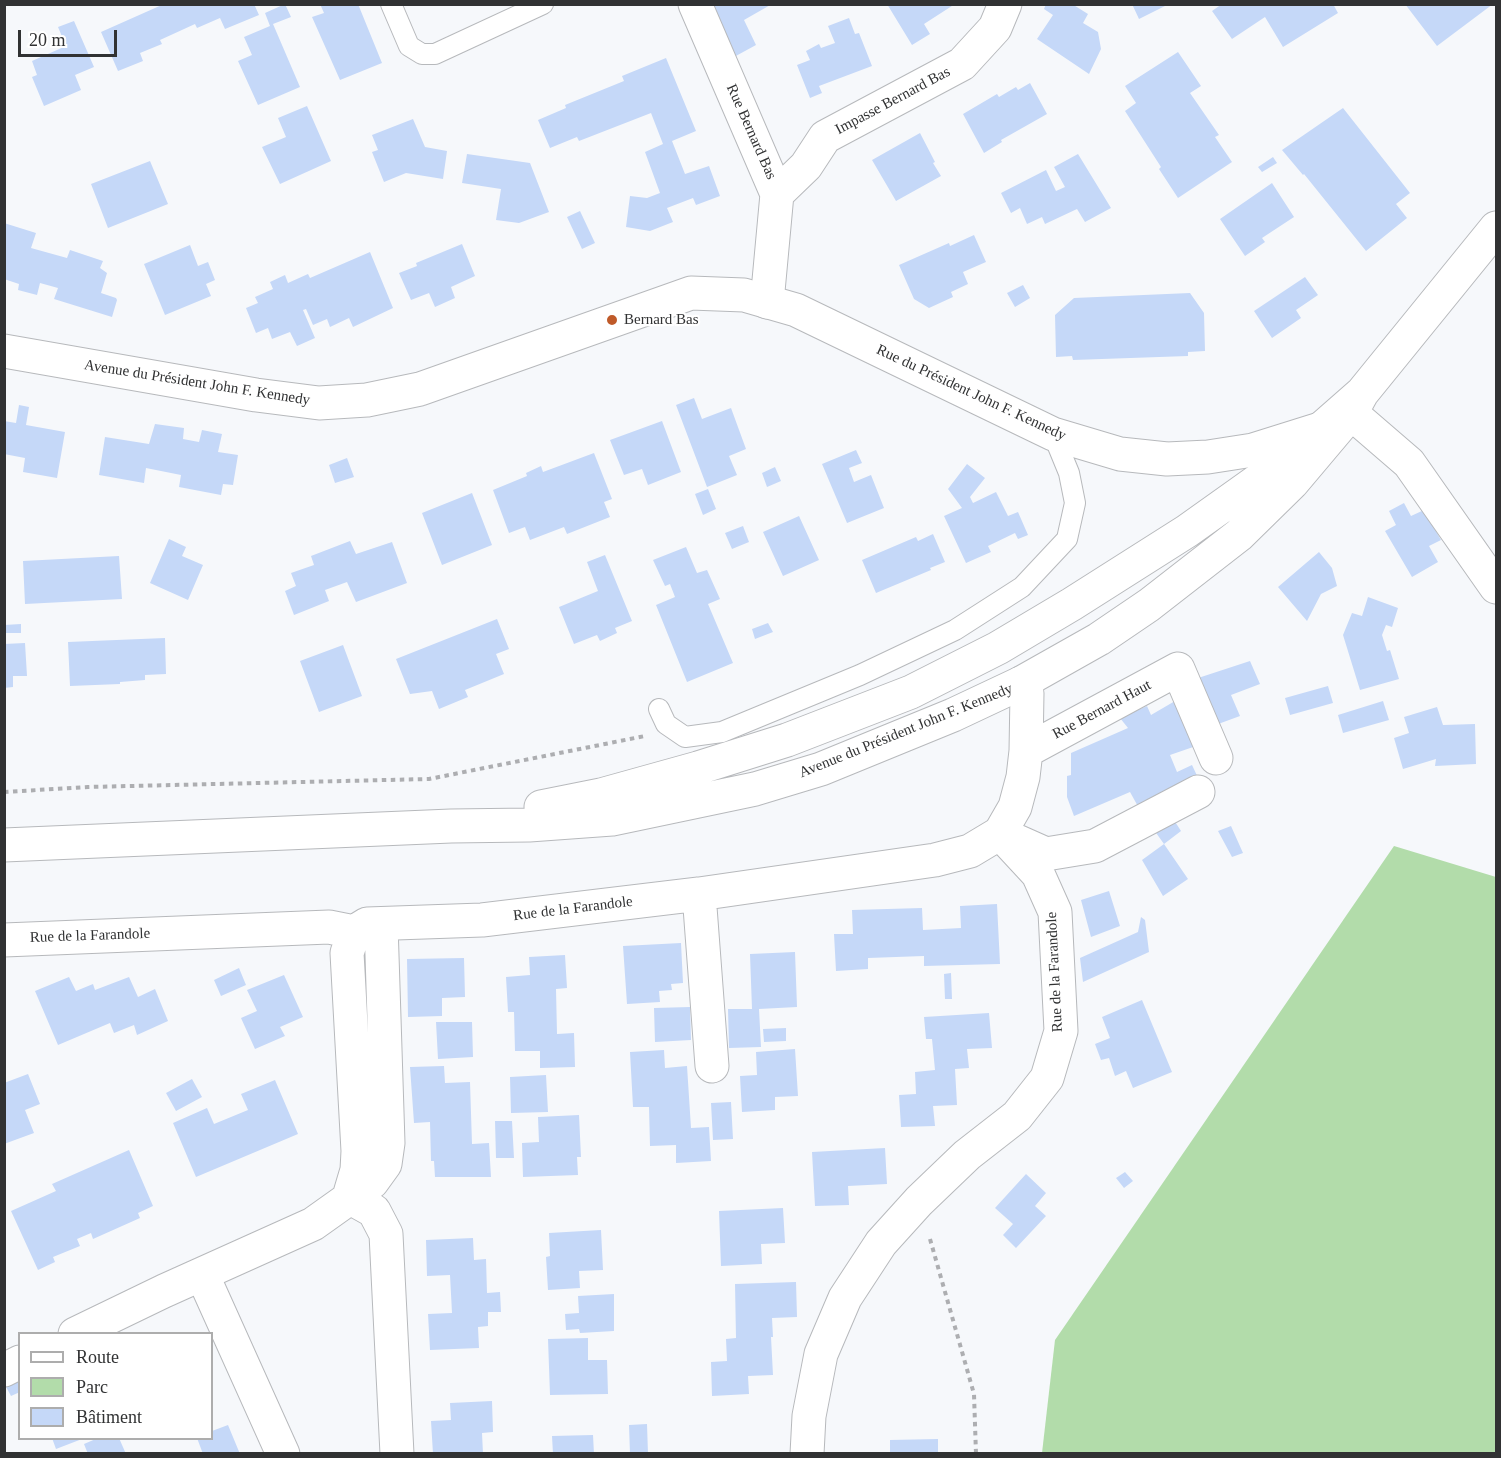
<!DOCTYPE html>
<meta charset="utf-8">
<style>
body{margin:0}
#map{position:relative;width:1501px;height:1458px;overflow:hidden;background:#f6f8fb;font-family:"Times New Roman",serif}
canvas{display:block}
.frame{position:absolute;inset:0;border:6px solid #313233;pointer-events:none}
.legend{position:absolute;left:18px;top:1332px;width:195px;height:108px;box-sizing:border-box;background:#fff;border:2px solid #adadad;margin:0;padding:8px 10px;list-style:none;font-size:18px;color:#313233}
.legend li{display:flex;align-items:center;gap:12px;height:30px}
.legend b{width:30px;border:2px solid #adadad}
.scale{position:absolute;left:18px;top:30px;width:99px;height:27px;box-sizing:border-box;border:3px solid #313233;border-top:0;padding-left:8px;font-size:18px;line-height:21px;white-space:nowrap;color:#313233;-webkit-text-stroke:4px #fff;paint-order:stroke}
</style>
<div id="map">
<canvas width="1501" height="1458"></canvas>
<div class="frame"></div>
<ul class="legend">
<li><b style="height:8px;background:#fff"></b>Route</li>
<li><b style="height:16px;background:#b2dcaa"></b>Parc</li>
<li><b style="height:16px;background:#c5d8f8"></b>Bâtiment</li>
</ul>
<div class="scale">20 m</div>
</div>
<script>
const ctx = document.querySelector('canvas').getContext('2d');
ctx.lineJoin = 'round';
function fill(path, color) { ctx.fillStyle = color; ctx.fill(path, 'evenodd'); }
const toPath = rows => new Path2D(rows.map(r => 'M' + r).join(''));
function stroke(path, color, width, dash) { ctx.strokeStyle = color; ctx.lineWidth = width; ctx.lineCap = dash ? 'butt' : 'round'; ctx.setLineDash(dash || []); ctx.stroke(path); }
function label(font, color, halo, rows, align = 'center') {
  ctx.font = font + ' "Times New Roman",serif'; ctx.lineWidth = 4.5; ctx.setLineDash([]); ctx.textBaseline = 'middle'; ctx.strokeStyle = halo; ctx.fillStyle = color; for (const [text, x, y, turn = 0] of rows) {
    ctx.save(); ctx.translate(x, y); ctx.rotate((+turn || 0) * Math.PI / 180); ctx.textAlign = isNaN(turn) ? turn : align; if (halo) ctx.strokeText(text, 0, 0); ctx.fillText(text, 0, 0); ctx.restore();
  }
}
const green = toPath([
 [1394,846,1496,877,1496,1453,1042,1453,1055,1340]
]);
const building = toPath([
 [164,4,254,4,259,15,225,29,220,18,197,28,195,24,160,40,162,44,140,53,143,61,118,71,101,32],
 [285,4,291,17,273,24,300,87,258,105,238,61,252,55,244,37,270,26,265,13],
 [320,4,358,4,382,63,340,80,312,17,324,13],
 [708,4,772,4,744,20,756,45,734,57],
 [887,4,955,4,924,24,930,34,912,45],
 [1046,4,1072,4,1088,14,1083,23,1098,32,1101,49,1089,74,1037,39,1053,15,1044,9],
 [1132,4,1169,4,1139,19],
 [1222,4,1333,4,1338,13,1283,47,1265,17,1232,39,1212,11],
 [1405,4,1493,4,1437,46],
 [849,18,855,34,859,33,872,66,819,86,822,93,810,98,797,65,810,60,806,51,819,44,821,48,835,43,828,26],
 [74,21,94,67,75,75,81,90,44,106,32,77,37,75,32,61,66,46,58,27],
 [1178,52,1201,86,1190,93,1219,135,1215,137,1232,162,1178,198,1159,169,1161,167,1125,111,1136,103,1125,86],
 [666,58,696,131,672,141,685,174,709,166,720,196,696,205,693,198,667,208,673,222,650,231,626,227,630,196,647,198,660,193,645,152,663,144,651,113,579,141,577,137,550,148,538,120,566,108,565,105,624,81,622,76],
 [1030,83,1047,114,1001,140,1002,142,984,153,963,114,997,94,999,97,1016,87,1018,90],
 [307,106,331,161,280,184,262,147,286,137,278,118],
 [1343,108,1410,193,1396,204,1407,218,1366,251,1304,174,1303,175,1282,150],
 [413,119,425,147,447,151,443,179,406,173,384,182,372,152,378,150,372,135],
 [920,133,935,162,933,163,941,176,896,201,872,160],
 [467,154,530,163,549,212,519,223,496,220,501,189,462,183],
 [1078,154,1111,208,1085,222,1077,209,1045,224,1042,217,1027,224,1020,208,1011,213,1001,193,1046,170,1056,191,1065,187,1054,167],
 [1273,157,1277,163,1262,172,1258,167],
 [150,161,168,204,108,228,91,184],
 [1272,183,1294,217,1262,238,1265,242,1245,256,1220,219],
 [580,211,595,243,582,249,567,217],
 [4,223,36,233,31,248,67,258,70,250,103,261,100,268,107,273,101,293,116,298,117,300,112,317,54,299,58,288,40,283,37,295,18,290,19,284,4,279],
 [974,235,986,262,963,272,968,284,951,292,953,297,929,308,914,299,899,265,949,243,950,246],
 [462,244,475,276,451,287,455,298,435,307,429,293,411,300,399,273,417,266,416,263],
 [190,245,198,266,208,262,215,280,206,284,211,296,165,315,144,264],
 [370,252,393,308,353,327,349,318,330,327,327,319,313,325,306,309,303,310,315,338,297,346,290,332,272,339,268,328,256,333,246,308,258,303,255,297,273,289,270,282,285,275,288,283,308,274,310,278],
 [1305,277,1318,295,1296,310,1301,318,1272,338,1254,311],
 [1023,285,1030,298,1015,307,1007,293],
 [1190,293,1204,313,1205,351,1188,352,1188,356,1073,360,1072,356,1056,357,1055,315,1074,298],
 [694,398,702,419,731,408,746,449,729,456,737,475,707,487,676,405],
 [19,405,29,407,26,425,65,432,57,478,23,472,25,458,4,454,4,421,16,423],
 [662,421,681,472,648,485,642,469,624,475,610,440],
 [155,424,184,428,183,439,199,442,202,430,222,434,218,452,238,455,233,485,223,484,221,495,179,487,181,475,146,468,144,483,99,475,105,437,149,444],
 [856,450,862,463,849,468,854,482,871,475,884,508,847,523,822,464],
 [594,453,612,499,604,502,610,517,567,534,564,527,530,540,525,527,509,533,493,490,527,476,526,473,541,466,543,472],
 [347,458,354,477,335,483,329,465],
 [967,464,985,478,970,497,973,503,996,492,1008,516,1018,512,1028,535,1018,539,1015,533,988,546,991,552,966,563,944,516,962,508,948,489],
 [775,467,781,481,767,487,762,473],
 [708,489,716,509,703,515,695,494],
 [472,493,492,545,442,565,422,513],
 [1404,503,1411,516,1424,510,1441,540,1429,546,1438,562,1412,577,1385,531,1396,525,1389,511],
 [799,516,819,560,783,576,763,532],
 [743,526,749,542,732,549,725,533],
 [933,534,945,562,930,568,931,570,876,593,862,560,916,537,918,541],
 [169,539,186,547,182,556,203,565,188,600,150,583],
 [350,541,356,554,392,542,407,583,356,602,347,582,325,590,329,601,294,615,285,591,296,586,291,573,314,565,311,556],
 [686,547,697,573,707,570,720,599,708,604,733,663,687,682,656,605,675,597,670,584,665,586,653,560],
 [1319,552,1332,568,1337,586,1321,594,1307,621,1278,587],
 [605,555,632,621,615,628,617,633,600,641,597,635,574,644,559,607,598,591,587,562],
 [119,556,122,599,25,604,23,561],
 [1368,597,1398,608,1392,627,1386,625,1382,635,1387,651,1390,650,1399,679,1360,690,1343,635,1352,613,1362,616],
 [497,619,509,649,496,654,504,674,465,690,468,697,439,709,432,691,410,694,396,659],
 [768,623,773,632,755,639,752,629],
 [21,624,21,633,4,633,4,625],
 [165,638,166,674,145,675,145,680,120,682,120,684,70,686,68,642],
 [25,643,27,676,13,676,13,687,4,688,4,644],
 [343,645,362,696,319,712,300,661],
 [1250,661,1260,684,1231,695,1240,716,1210,727,1192,680],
 [1328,686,1333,703,1290,715,1285,698],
 [1175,701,1196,746,1170,755,1177,772,1192,765,1200,782,1140,810,1130,792,1074,816,1067,797,1067,776,1071,775,1071,753,1128,728,1120,718,1147,706,1151,715],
 [1383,701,1389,720,1343,733,1338,715],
 [1437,707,1443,725,1475,724,1476,764,1435,766,1436,759,1403,769,1394,738,1409,733,1404,717],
 [1172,817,1181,831,1164,844,1154,830],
 [1231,826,1243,853,1232,857,1218,831],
 [1164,844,1188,879,1163,896,1142,860],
 [1109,891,1120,926,1091,937,1081,900],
 [997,904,1000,964,924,966,924,956,868,958,868,969,836,971,834,934,853,934,852,910,922,908,923,930,961,928,960,906],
 [1141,917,1145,920,1149,952,1083,982,1080,958,1138,932],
 [681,943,683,983,671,984,672,990,659,991,660,1002,627,1004,623,946],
 [795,952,797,1007,759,1009,761,1047,729,1048,728,1009,752,1009,750,954],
 [565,955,567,988,556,989,557,1034,574,1033,575,1067,540,1068,540,1051,515,1051,514,1012,508,1012,506,977,530,975,529,957],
 [464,958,465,997,442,998,442,1016,408,1017,407,959],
 [239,968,246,985,221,996,214,980],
 [951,973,952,999,945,999,944,974],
 [284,975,303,1017,280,1027,285,1036,255,1049,241,1018,257,1011,247,990],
 [69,977,76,991,93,984,95,990,129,977,138,997,155,989,168,1021,137,1035,134,1025,114,1033,110,1023,58,1045,35,991],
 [1142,1000,1172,1072,1133,1088,1126,1071,1115,1076,1109,1058,1101,1060,1095,1044,1110,1038,1102,1017],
 [690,1007,691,1040,655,1042,654,1008],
 [989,1013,992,1048,967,1049,969,1068,955,1069,957,1105,933,1106,935,1126,901,1127,899,1095,916,1094,915,1072,935,1070,932,1039,926,1039,924,1017],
 [436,1022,472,1022,473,1057,438,1059],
 [786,1028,786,1041,764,1042,763,1029],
 [795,1049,798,1096,775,1097,775,1110,742,1112,740,1076,757,1075,756,1052],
 [664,1050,665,1068,687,1066,691,1128,709,1127,711,1161,676,1163,676,1145,650,1146,649,1107,633,1107,630,1052],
 [444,1066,445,1083,470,1082,472,1144,489,1143,491,1177,435,1177,434,1161,431,1161,430,1122,414,1123,410,1067],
 [28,1074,40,1104,25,1110,34,1133,4,1144,4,1083],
 [546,1075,548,1112,511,1113,510,1077],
 [192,1079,202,1097,176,1111,166,1093],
 [275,1080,298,1134,196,1177,173,1123,207,1108,214,1124,248,1110,241,1094],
 [731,1102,733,1139,713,1140,711,1103],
 [579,1115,581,1157,577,1157,578,1175,523,1177,522,1143,539,1142,538,1117],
 [495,1121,512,1121,514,1158,496,1158],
 [885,1148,887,1184,848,1186,849,1205,815,1206,812,1152],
 [129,1150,153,1206,138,1213,140,1218,93,1239,91,1233,77,1239,80,1246,53,1257,55,1262,38,1270,11,1211,56,1191,52,1184],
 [1125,1172,1133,1181,1124,1188,1116,1178],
 [1026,1174,1046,1193,1035,1206,1046,1216,1016,1248,1003,1235,1013,1224,995,1208],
 [783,1208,785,1243,761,1244,762,1264,721,1266,719,1211],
 [601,1230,603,1270,579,1271,580,1288,548,1290,546,1257,550,1256,549,1233],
 [473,1238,474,1260,486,1259,487,1293,500,1292,501,1312,488,1312,488,1326,478,1327,479,1348,430,1350,428,1314,452,1313,450,1275,427,1276,426,1240],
 [796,1282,797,1317,772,1318,773,1337,771,1337,773,1375,748,1376,749,1394,712,1396,711,1362,727,1361,726,1339,736,1338,735,1284],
 [614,1294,614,1331,580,1333,579,1329,566,1330,565,1314,579,1313,578,1296],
 [588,1338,588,1360,607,1360,608,1394,550,1395,548,1339],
 [17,1379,20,1385,20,1392,11,1396,5,1385],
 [492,1401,493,1432,482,1433,483,1454,433,1454,431,1421,451,1420,450,1403],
 [647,1424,648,1454,630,1454,629,1425],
 [228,1425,240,1454,203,1454,197,1438,212,1438,212,1431],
 [593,1435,594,1454,553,1454,552,1436],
 [52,1438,82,1438,82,1439,56,1449],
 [98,1438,119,1438,126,1454,88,1454,84,1444],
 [938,1439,938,1454,890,1454,890,1440]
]);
const path = toPath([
 [4,792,88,787,429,779,645,736],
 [930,1239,974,1394,976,1454]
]);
const service = toPath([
 [391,4,409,46,422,54,435,54,543,4],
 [659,709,666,724,685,737,722,732,860,675,955,630,1022,587,1067,539,1075,503,1069,473,1053,434]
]);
const minor = toPath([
 [695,4,777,194,767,302],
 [777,194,806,166,825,137,962,64,995,28,1005,4],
 [1351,413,1409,463,1496,587],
 [1026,751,1178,669,1216,758],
 [1010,838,1046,854,1095,846,1198,792],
 [699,894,712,1066],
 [4,940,329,927,354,932],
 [349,1197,357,1170,358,1151,347,953,354,932,367,924,482,920,699,894,935,860,970,851,1000,833,1015,807,1023,777,1026,751,1027,693,1021,683],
 [349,1197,374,1211,386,1234,397,1454],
 [202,1274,283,1454],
 [75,1334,164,1291,313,1224,372,1182,385,1164,388,1143,381,924],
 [4,1370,20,1362],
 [807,1454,809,1416,821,1354,845,1298,881,1243,919,1201,967,1155,1017,1116,1047,1078,1061,1031,1055,912,1038,874,1000,833]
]);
const tertiary = toPath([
 [4,351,256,395,319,403,367,400,420,389,691,293,744,295,796,310,1053,434,1120,454,1167,459,1208,457,1253,450,1320,429]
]);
const secondary = toPath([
 [541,807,601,795,698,768,787,740,911,692,998,648,1072,604,1187,531,1260,479,1321,429,1362,393,1496,228],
 [4,845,451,826,529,825,612,819,755,789,821,769,953,715,1021,683,1099,639,1149,605,1239,535,1292,483,1351,413,1362,393]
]);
const markers = [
 [612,320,6,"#bf5a29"]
];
const streetNames = [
 ["Impasse Bernard Bas",893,101,-28],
 ["Rue Bernard Bas",751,132,66],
 ["Avenue du Président John F. Kennedy",197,383,9],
 ["Rue du Président John F. Kennedy",971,393,25],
 ["Rue Bernard Haut",1102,710,-28],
 ["Avenue du Président John F. Kennedy",906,731,-22],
 ["Rue de la Farandole",573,909,-7],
 ["Rue de la Farandole",90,936,-2],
 ["Rue de la Farandole",1055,972,-93]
];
const poiNames = [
 ["Bernard Bas",624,320]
];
fill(green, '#b2dcaa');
fill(building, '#c5d8f8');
stroke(service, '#b7b9bc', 22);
stroke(minor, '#b7b9bc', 35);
stroke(tertiary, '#b7b9bc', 35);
stroke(secondary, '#b7b9bc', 35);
stroke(path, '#adaeb1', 4, [4.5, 4.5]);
stroke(service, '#fff', 20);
stroke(minor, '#fff', 33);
stroke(tertiary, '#fff', 33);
stroke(secondary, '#fff', 33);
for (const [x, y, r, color] of markers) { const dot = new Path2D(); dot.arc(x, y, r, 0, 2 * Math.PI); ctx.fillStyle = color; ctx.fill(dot); stroke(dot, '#fff', 2); }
label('15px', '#313233', '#fff', streetNames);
label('15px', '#313233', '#fff', poiNames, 'left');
</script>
